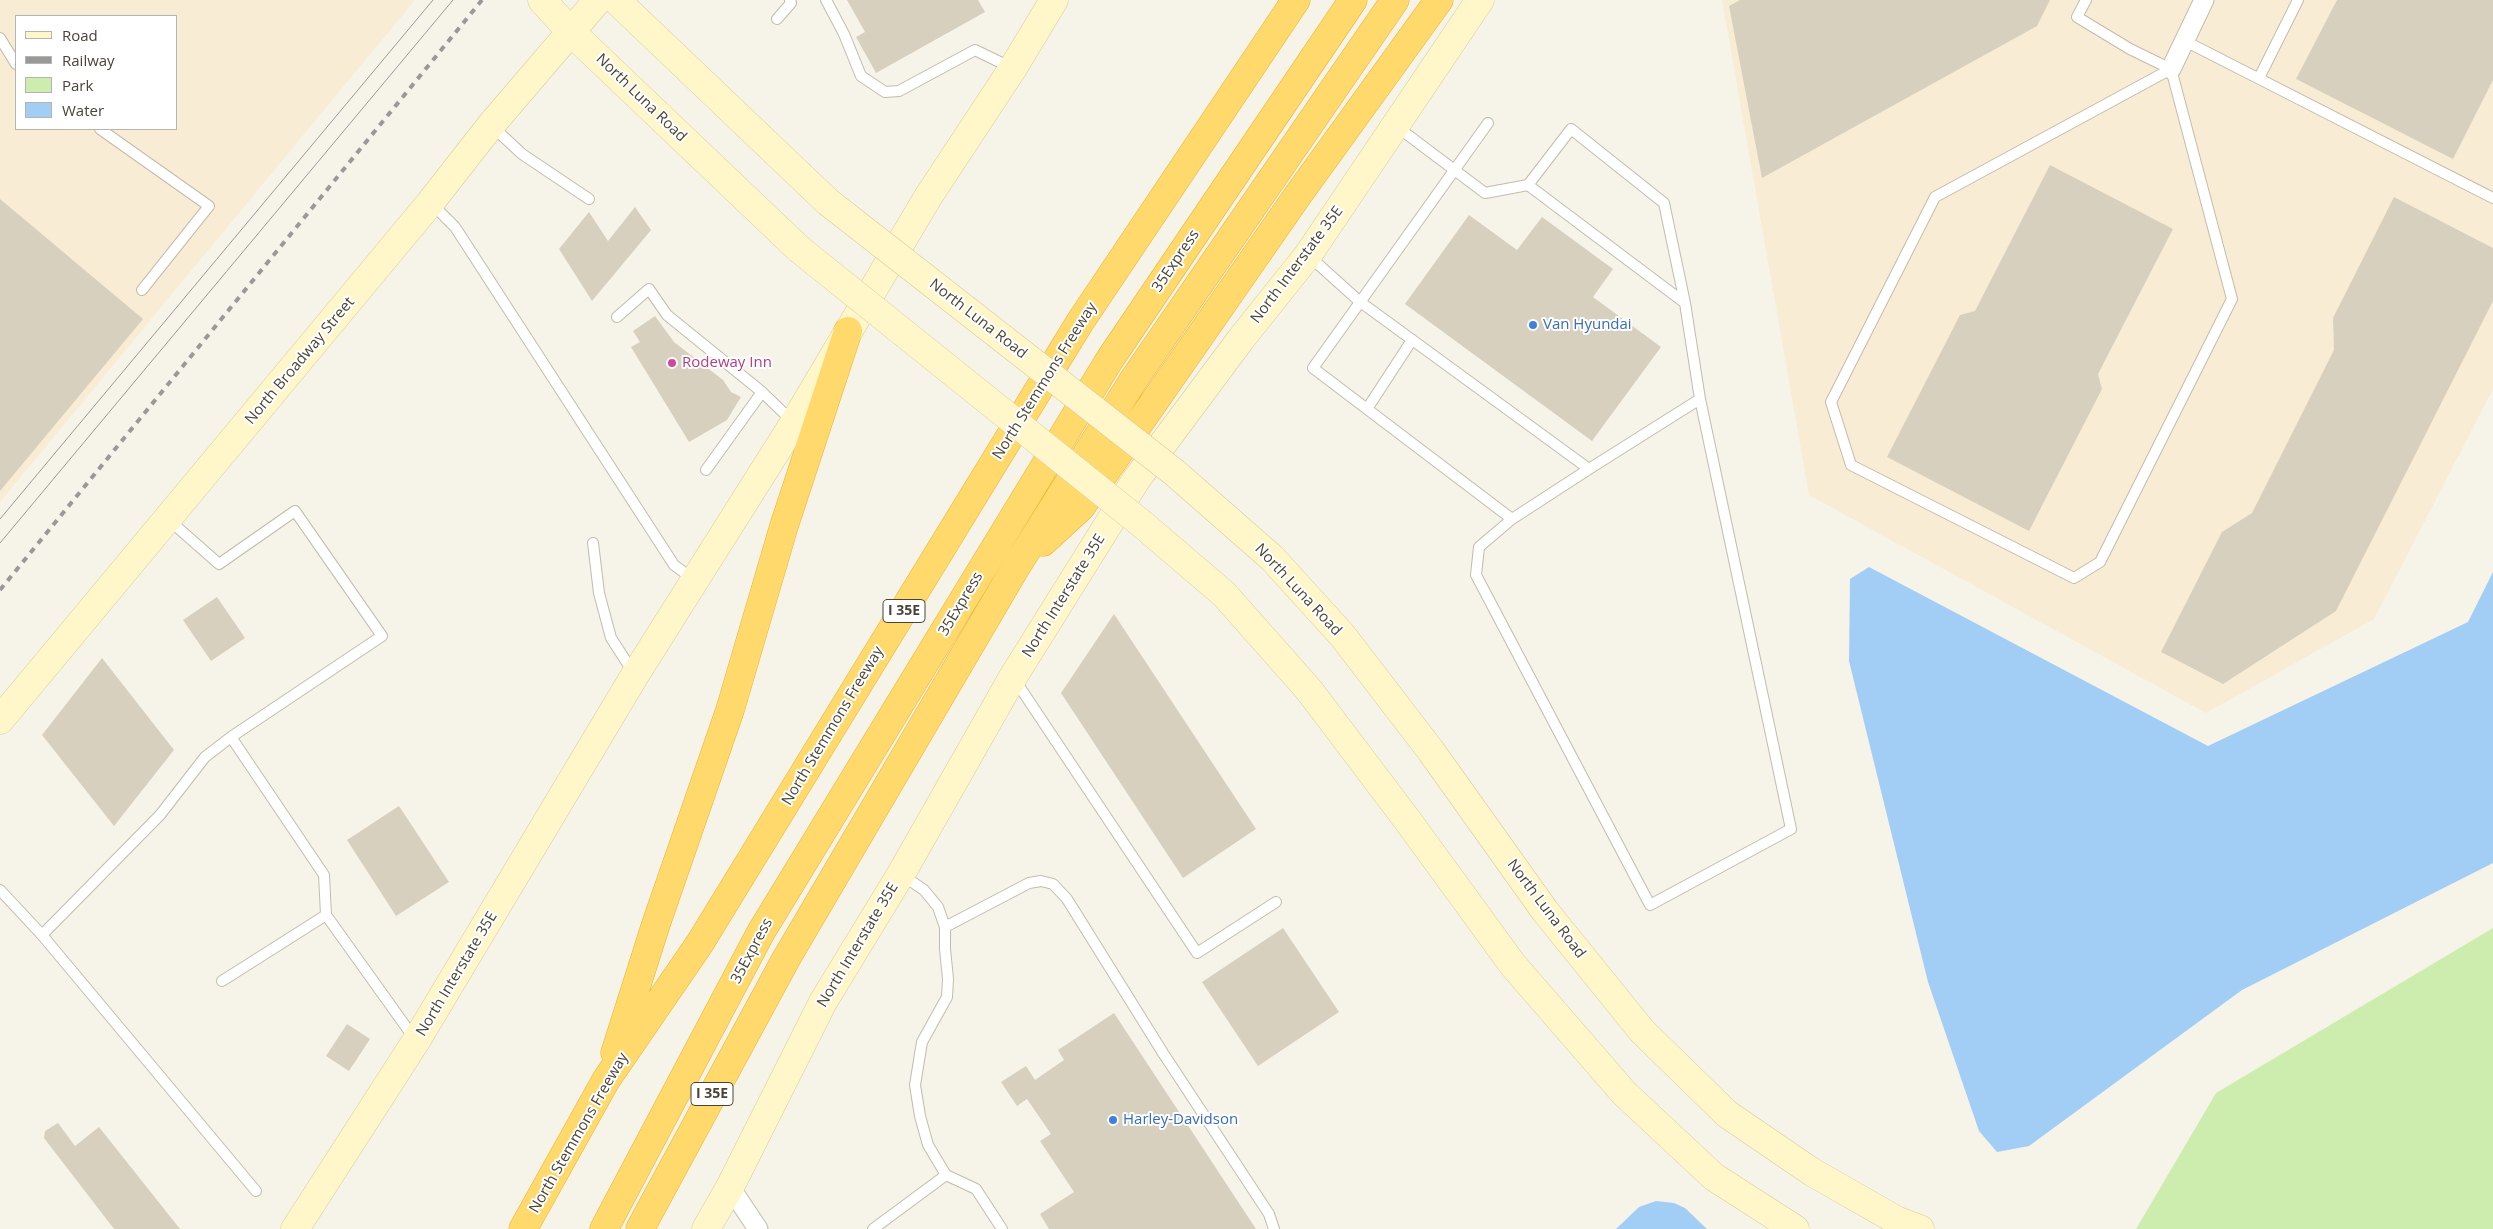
<!DOCTYPE html>
<style>
body{margin:0}
#map{position:relative;width:2493px;height:1229px;overflow:hidden;background:#f6f3e9;font-family:"Open Sans",sans-serif}
canvas{display:block}
.legend{position:absolute;left:15px;top:15px;width:162px;height:115px;box-sizing:border-box;background:#fff;border:1px solid #b7b4af;margin:0;padding:6px 9px;list-style:none;font-size:15px;color:#4a4437}
.legend li{display:flex;align-items:center;gap:10px;height:25px}
.legend b{width:25px;border:1px solid #b7b4af}
</style>
<div id="map">
<canvas width="2493" height="1229"></canvas>
<ul class="legend">
<li><b style="height:6px;background:#fff6ca"></b>Road</li>
<li><b style="height:6px;background:#999"></b>Railway</li>
<li><b style="height:14px;background:#cdedaf"></b>Park</li>
<li><b style="height:14px;background:#a2cef6"></b>Water</li>
</ul>
</div>
<script>
const ctx = document.querySelector('canvas').getContext('2d');
ctx.lineJoin = 'round';
function fill(path, color) { ctx.fillStyle = color; ctx.fill(path, 'evenodd'); }
const toPath = rows => new Path2D(rows.map(r => 'M' + r).join(''));
function stroke(path, color, width, dash) { ctx.strokeStyle = color; ctx.lineWidth = width; ctx.lineCap = dash ? 'butt' : 'round'; ctx.setLineDash(dash || []); ctx.stroke(path); }
function label(font, color, halo, rows, align = 'center') {
  ctx.font = font + ' "Open Sans",sans-serif'; ctx.lineWidth = 4; ctx.setLineDash([]); ctx.textBaseline = 'middle'; ctx.strokeStyle = halo; ctx.fillStyle = color; for (const [text, x, y, turn = 0] of rows) {
    ctx.save(); ctx.translate(x, y); ctx.rotate((+turn || 0) * Math.PI / 180); ctx.textAlign = isNaN(turn) ? turn : align; if (halo) ctx.strokeText(text, 0, 0); ctx.fillText(text, 0, 0); ctx.restore();
  }
}
const commercial = toPath([
 [0,0,415,0,0,502],
 [16,16,176,16,176,129,16,129],
 [1722,0,2493,0,2493,389,2374,619,2206,713,1809,495]
]);
const green = toPath([
 [2493,928,2493,1229,2136,1229,2216,1093]
]);
const water = toPath([
 [1869,567,2208,746,2468,622,2493,572,2493,863,2242,990,2029,1146,1997,1152,1979,1131,1928,982,1849,661,1850,579],
 [1656,1201,1674,1203,1685,1208,1707,1229,1616,1229,1639,1207]
]);
const building = toPath([
 [847,0,978,0,985,12,876,73,856,37,865,32],
 [1740,0,2050,0,2037,26,1762,178,1729,6],
 [2337,0,2493,0,2493,80,2453,159,2296,79],
 [2050,165,2173,229,2098,374,2102,389,2029,531,1887,457,1960,315,1975,311],
 [2394,197,2493,248,2493,301,2336,611,2223,684,2161,652,2222,532,2252,513,2334,350,2333,318],
 [0,199,143,319,0,491],
 [635,207,651,230,592,301,559,249,589,212,608,241],
 [1469,215,1517,250,1542,217,1613,269,1593,297,1661,347,1592,441,1405,304],
 [655,316,674,342,723,380,731,392,741,397,727,420,689,442,631,347,640,342,633,331],
 [217,597,245,638,211,661,183,620],
 [1114,614,1256,829,1183,878,1061,693],
 [102,658,174,750,114,826,42,735],
 [399,806,449,882,396,916,347,840],
 [1283,928,1339,1012,1258,1066,1202,982],
 [1114,1013,1256,1229,1049,1229,1040,1214,1074,1192,1040,1141,1051,1134,1027,1099,1017,1106,1001,1082,1026,1066,1035,1080,1064,1060,1058,1050],
 [347,1024,370,1039,349,1071,326,1056],
 [58,1123,75,1146,99,1127,180,1229,114,1229,44,1138,45,1131]
]);
const lane = toPath([
 [826,0,844,34,861,76,885,92,899,91,975,50,1012,68],
 [2086,0,2077,17,2130,49,2171,69,2232,299,2100,562,2074,578,1851,465,1831,402,1935,197,2171,69],
 [777,19,791,3,790,0],
 [0,38,16,64],
 [2185,41,2493,198],
 [2259,78,2298,0],
 [1488,123,1313,368,1512,519,1589,469],
 [492,126,522,154,589,199],
 [100,129,209,206,142,290],
 [1528,185,1571,129,1664,203,1685,303],
 [431,203,455,227,674,565,693,579],
 [1309,256,1359,301,1589,469,1700,399,1685,303,1528,185,1485,193,1396,126],
 [617,317,649,289,667,315,762,392,793,422],
 [1367,409,1412,340],
 [706,470,762,392],
 [1512,519,1479,547,1476,575,1650,905,1791,829,1700,399],
 [169,520,219,564,295,511,382,636,231,737],
 [593,543,599,593,611,638,633,672],
 [1015,680,1197,953,1276,902],
 [0,890,42,935,160,815,205,757,231,737,324,875,326,915,414,1038],
 [945,927,1029,883,1041,881,1053,884,1067,899,1163,1053,1269,1214,1274,1229],
 [42,935,256,1191],
 [222,981,326,915],
 [946,1175,976,1189,1002,1229],
 [873,1229,946,1175,928,1145,920,1116,915,1085,922,1042,947,997,948,979,945,949,945,927,938,907,924,890,902,875]
]);
const street = toPath([
 [2171,69,2204,0],
 [730,1187,758,1229]
]);
const secondary = toPath([
 [542,0,571,32,799,249],
 [616,0,828,202],
 [1175,473,1272,558,1342,635,1431,751,1545,911,1642,1031,1727,1114,1812,1172,1896,1220,1920,1229],
 [1142,524,1224,594,1309,690,1408,821,1513,965,1624,1093,1714,1177,1795,1229],
 [0,720,430,203,491,125,598,0],
 [295,1229,416,1041,635,675,794,423,928,197,1013,68,1054,0],
 [706,1229,730,1187,823,1002,901,874,1013,677,1136,480,1241,339,1308,255,1480,0]
]);
const highway = toPath([
 [1043,542,1081,507,1298,195,1439,0],
 [615,1053,656,924,730,710,784,526,848,331],
 [523,1229,606,1080,700,943,1080,322,1296,0],
 [604,1229,761,932,1110,359,1353,0],
 [640,1229,786,959,1016,567,1134,379,1395,0]
]);
const tram = toPath([
 [0,519,433,0],
 [0,543,453,0]
]);
const rail = toPath([
 [0,590,482,0]
]);
const secondaryBridge = toPath([
 [828,202,1175,473],
 [799,249,1142,524]
]);
const markers = [
 [1533,325,5,"#3f7fe0"],
 [672,363,5,"#d1479c"],
 [1113,1120,5,"#3f7fe0"]
];
const shields = [
 [904,611,42],
 [712,1094,42]
];
const shieldNames = [
 ["I 35E",904,611],
 ["I 35E",712,1094]
];
const streetNames = [
 ["North Luna Road",641,98,44],
 ["35Express",1176,261,-56],
 ["North Interstate 35E",1297,265,-53],
 ["North Luna Road",978,319,38],
 ["North Broadway Street",300,361,-50],
 ["North Stemmons Freeway",1045,381,-58],
 ["North Luna Road",1298,590,47],
 ["North Interstate 35E",1064,596,-58],
 ["35Express",961,604,-59],
 ["North Stemmons Freeway",833,726,-59],
 ["North Luna Road",1546,909,53],
 ["North Interstate 35E",858,945,-59],
 ["35Express",752,951,-62],
 ["North Interstate 35E",457,974,-59],
 ["North Stemmons Freeway",579,1133,-60]
];
const shopNames = [
 ["Van Hyundai",1543,325],
 ["Harley-Davidson",1123,1120]
];
const hotelNames = [
 ["Rodeway Inn",682,363]
];
fill(commercial, '#f9ecd4');
fill(green, '#cdedaf');
fill(water, '#a2cef6');
fill(building, '#d8d0be');
stroke(lane, '#c2bcab', 12);
stroke(street, '#c2bcab', 21);
stroke(secondary, '#d9cc96', 29);
stroke(highway, '#eab32f', 29);
stroke(lane, '#fff', 10);
stroke(street, '#fff', 19);
stroke(secondary, '#fff6ca', 28);
stroke(highway, '#ffd96b', 28);
stroke(tram, '#999', 1);
stroke(rail, '#999', 4, [6, 6]);
stroke(secondaryBridge, '#d9cc96', 29, []);
stroke(secondaryBridge, '#fff6ca', 28);
for (const [x, y, r, color] of markers) { const dot = new Path2D(); dot.arc(x, y, r, 0, 2 * Math.PI); ctx.fillStyle = color; ctx.fill(dot); stroke(dot, '#fff', 2); }
for (const [x, y, w] of shields) { const box = new Path2D(); box.roundRect(x - w / 2, y - 11.5, w, 23, 4); ctx.fillStyle = '#fff'; ctx.fill(box); stroke(box, '#4a4437', 1); }
label('bold 14px', '#4a4437', null, shieldNames);
label('15px', '#4a4437', '#fff', streetNames);
label('15px', '#366cbe', '#fff', shopNames, 'left');
label('15px', '#b23c85', '#fff', hotelNames, 'left');
</script>
